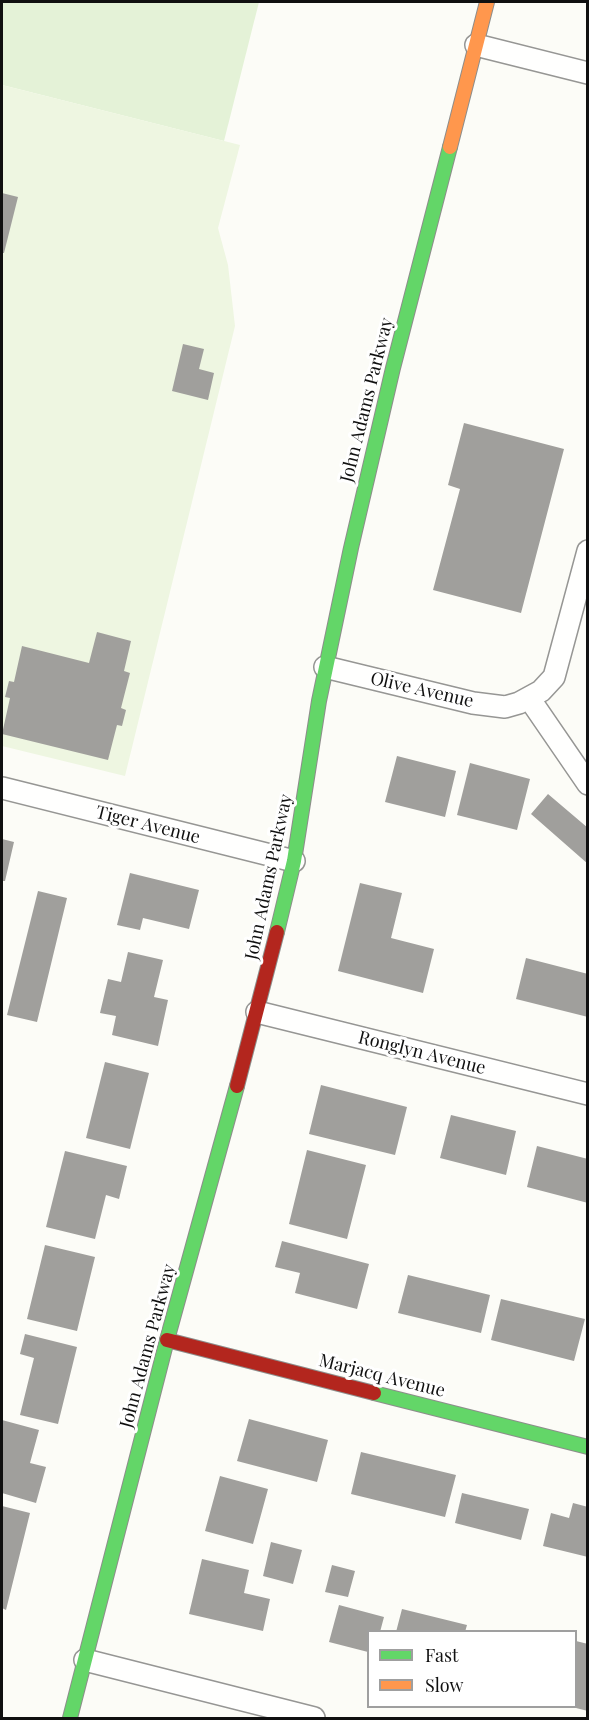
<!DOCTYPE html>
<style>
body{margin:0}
#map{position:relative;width:589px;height:1720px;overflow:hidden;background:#fcfcf7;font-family:"Playfair Display",serif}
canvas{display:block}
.frame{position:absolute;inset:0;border:3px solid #101010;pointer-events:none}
.legend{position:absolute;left:367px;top:1630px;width:210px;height:78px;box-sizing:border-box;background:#fff;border:2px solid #9f9f9f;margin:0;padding:8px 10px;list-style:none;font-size:18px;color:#101010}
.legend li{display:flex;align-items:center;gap:12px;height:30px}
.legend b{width:30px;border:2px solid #9f9f9f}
</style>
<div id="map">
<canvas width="589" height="1720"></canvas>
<div class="frame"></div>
<ul class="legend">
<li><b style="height:8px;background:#63d668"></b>Fast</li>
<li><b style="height:8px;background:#ff974d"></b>Slow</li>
</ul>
</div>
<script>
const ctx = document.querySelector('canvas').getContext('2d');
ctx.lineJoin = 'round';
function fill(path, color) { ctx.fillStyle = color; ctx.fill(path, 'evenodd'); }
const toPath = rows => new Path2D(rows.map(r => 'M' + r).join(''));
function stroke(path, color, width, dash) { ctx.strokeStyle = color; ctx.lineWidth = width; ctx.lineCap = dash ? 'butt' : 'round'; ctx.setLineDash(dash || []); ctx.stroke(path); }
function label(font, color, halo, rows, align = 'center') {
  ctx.font = font + ' "Playfair Display",serif'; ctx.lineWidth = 6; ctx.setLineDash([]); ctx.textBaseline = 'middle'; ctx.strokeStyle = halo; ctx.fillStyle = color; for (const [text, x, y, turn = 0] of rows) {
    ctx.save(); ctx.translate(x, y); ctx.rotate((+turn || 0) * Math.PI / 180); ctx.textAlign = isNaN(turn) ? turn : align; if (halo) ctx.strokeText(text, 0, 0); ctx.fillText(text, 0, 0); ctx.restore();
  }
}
const green = toPath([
 [2,2,259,2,224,141,2,85]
]);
const pitch = toPath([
 [2,85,240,145,218,228,228,265,235,326,125,776,2,746]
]);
const building = toPath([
 [2,193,18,197,4,253,2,253],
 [183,344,204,349,199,369,214,373,208,400,172,391],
 [464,423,564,449,521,613,433,590,460,489,448,485],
 [97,632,131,641,124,671,130,673,121,708,126,710,122,726,117,725,108,760,2,734,10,698,5,697,9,681,14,682,22,646,89,663],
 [397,756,456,771,445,817,385,802],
 [470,763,530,779,517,830,457,815],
 [548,794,588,828,588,864,531,814],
 [2,839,14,842,5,881,2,881],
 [130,873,199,890,189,929,143,918,140,930,117,925],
 [360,883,402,893,391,938,434,949,423,993,338,971],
 [38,891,67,898,37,1022,7,1015],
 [128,952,163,960,154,997,168,1000,158,1046,112,1035,116,1016,100,1013,108,979,121,982],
 [526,958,588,974,588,1017,516,999],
 [105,1062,149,1073,130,1149,86,1138],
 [321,1085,407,1107,395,1155,309,1134],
 [451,1115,516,1131,506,1175,440,1158],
 [537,1146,588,1159,588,1203,527,1187],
 [307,1150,366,1165,347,1239,289,1224],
 [65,1151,127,1166,119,1199,106,1195,95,1239,46,1227],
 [282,1241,369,1264,357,1309,295,1293,300,1273,275,1267],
 [45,1245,95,1257,77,1331,27,1319],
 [408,1275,490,1295,481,1333,398,1313],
 [501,1299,585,1319,574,1361,491,1340],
 [25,1334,77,1347,58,1424,20,1415,34,1358,20,1354],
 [249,1419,328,1440,317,1482,237,1461],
 [2,1420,39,1430,30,1463,46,1467,36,1503,2,1493],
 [361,1452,456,1475,445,1517,351,1494],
 [220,1476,268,1489,253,1544,205,1531],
 [462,1493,529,1509,521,1540,455,1523],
 [573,1503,588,1507,588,1557,543,1546,551,1513,569,1518],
 [2,1506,30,1513,6,1610,2,1608],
 [271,1542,302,1550,293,1584,263,1576],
 [202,1559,249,1570,244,1593,270,1599,263,1631,189,1614],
 [332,1565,355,1571,348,1597,325,1592],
 [339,1605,384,1617,380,1632,368,1632,368,1652,329,1642],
 [402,1609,467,1625,465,1632,396,1632],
 [576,1641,588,1644,588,1711,576,1708]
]);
const street = toPath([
 [476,45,588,73],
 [325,667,473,703,505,707,519,703,541,691,554,677,588,551],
 [529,698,588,784],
 [2,788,294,861],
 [257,1012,588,1094],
 [85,1660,314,1718]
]);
const fast = toPath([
 [277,932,294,861,319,701,351,548,393,368,450,147],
 [374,1393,588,1447],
 [70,1718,167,1340,237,1086]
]);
const slow = toPath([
 [450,147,487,2]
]);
const jam = toPath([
 [237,1086,277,932],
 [167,1340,374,1393]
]);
const streetNames = [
 ["John Adams Parkway",367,400,-76],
 ["Olive Avenue",422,690,13],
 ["Tiger Avenue",148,825,14],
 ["John Adams Parkway",269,877,-78],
 ["Ronglyn Avenue",422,1053,14],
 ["John Adams Parkway",148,1346,-75],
 ["Marjacq Avenue",382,1376,14]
];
fill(green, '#e4f2d7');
fill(pitch, '#eef6e1');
fill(building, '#a09f9c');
stroke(street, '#969694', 24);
stroke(fast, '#8d8d8b', 16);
stroke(slow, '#8d8d8b', 16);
stroke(jam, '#8d8d8b', 16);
stroke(street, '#fffffe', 21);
stroke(fast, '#63d668', 14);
stroke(slow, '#ff974d', 14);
stroke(jam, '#b3261e', 14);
label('18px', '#101010', '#fff', streetNames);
</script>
